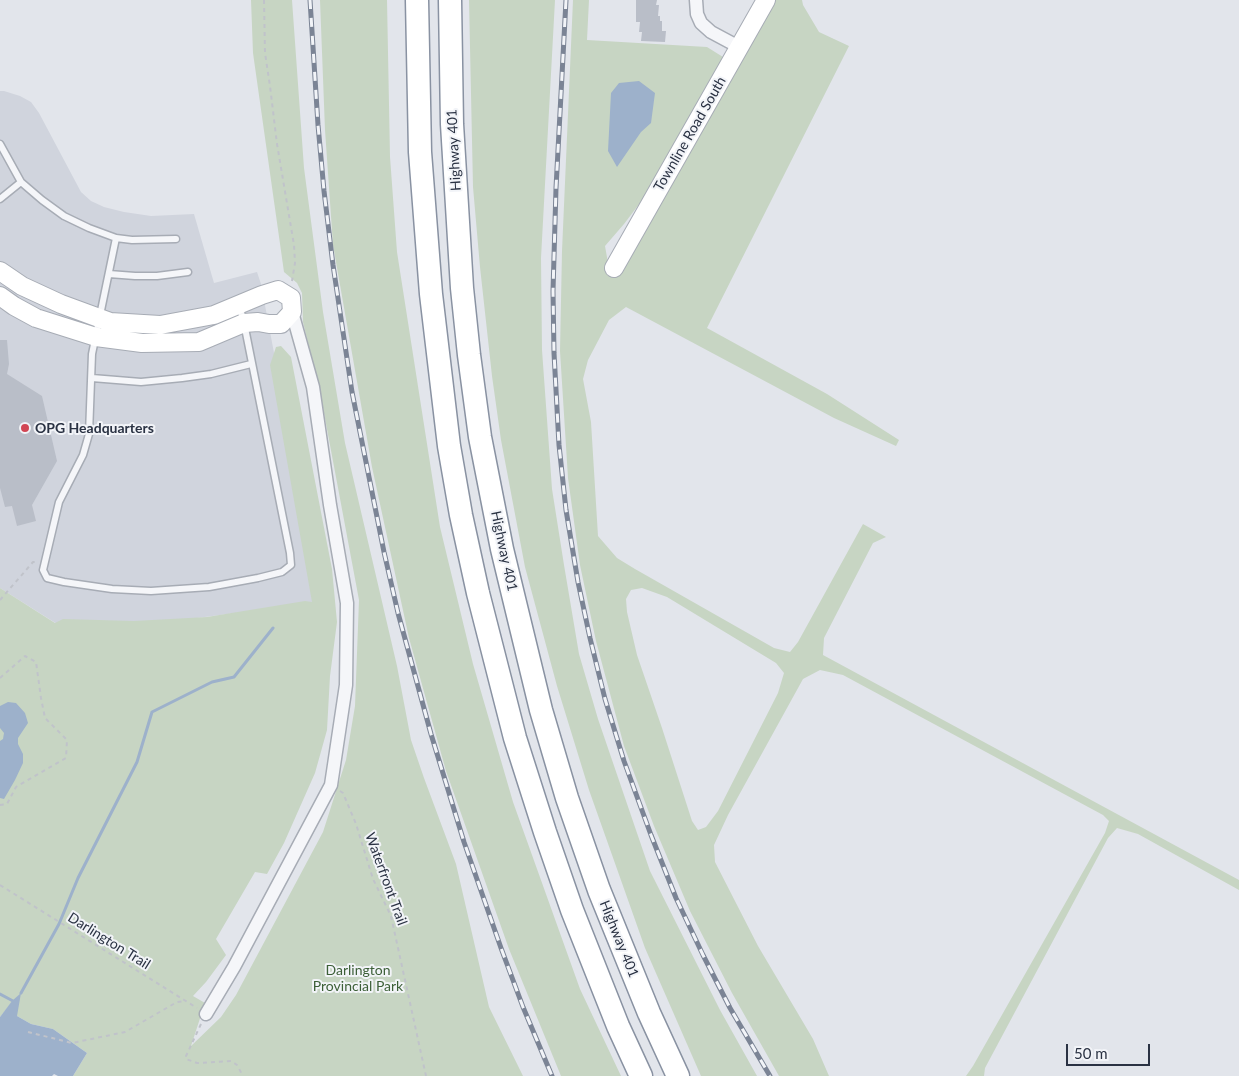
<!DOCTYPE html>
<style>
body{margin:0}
#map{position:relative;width:1239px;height:1076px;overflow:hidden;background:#e2e5eb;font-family:Lato,sans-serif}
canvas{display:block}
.scale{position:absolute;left:1066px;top:1044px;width:84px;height:22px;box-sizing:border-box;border:2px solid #2a3243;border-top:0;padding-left:6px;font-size:15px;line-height:18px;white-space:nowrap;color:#2a3243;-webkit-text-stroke:4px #f2f4f8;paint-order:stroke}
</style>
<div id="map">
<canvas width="1239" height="1076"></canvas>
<div class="scale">50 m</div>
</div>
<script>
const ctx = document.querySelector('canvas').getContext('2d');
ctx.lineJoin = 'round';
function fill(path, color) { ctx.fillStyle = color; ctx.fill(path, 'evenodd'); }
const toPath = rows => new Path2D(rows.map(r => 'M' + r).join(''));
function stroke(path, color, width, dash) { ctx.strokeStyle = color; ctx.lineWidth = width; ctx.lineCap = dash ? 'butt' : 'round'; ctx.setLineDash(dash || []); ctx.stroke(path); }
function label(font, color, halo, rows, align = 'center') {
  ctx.font = font + ' Lato,sans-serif'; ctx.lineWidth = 4; ctx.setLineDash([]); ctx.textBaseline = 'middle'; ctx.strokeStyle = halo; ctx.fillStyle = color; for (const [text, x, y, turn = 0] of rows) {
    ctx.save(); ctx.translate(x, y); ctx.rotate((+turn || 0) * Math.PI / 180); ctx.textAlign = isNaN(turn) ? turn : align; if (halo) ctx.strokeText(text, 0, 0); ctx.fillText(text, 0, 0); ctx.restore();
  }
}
const built = toPath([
 [0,91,4,91,20,96,31,102,39,113,81,192,91,201,104,207,124,212,151,216,194,214,214,283,257,272,261,284,321,602,73,634,0,588]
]);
const green = toPath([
 [251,0,292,0,304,168,323,312,345,443,397,666,411,740,424,778,456,864,489,1007,523,1076,73,1076,87,1053,53,1029,31,1024,17,1016,12,1002,0,1017,0,588,55,623,63,619,134,621,207,617,305,601,312,602,270,365,276,347,281,346,291,357,332,569,337,622,330,676,327,730,315,773,284,843,267,874,255,872,216,939,226,955,206,982,193,996,205,1003,191,1046,221,1017,236,995,323,832,346,760,355,706,359,600,321,397,303,322,302,293,297,283,284,272,253,53],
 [320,0,387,0,390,157,397,252,440,527,473,664,513,802,580,989,621,1076,561,1076,509,949,446,771,409,638,372,467,333,245,325,130],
 [469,0,555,0,541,258,542,350,552,489,564,565,579,654,598,719,650,871,720,1010,757,1076,701,1076,645,948,589,790,557,686,525,567,501,440,492,376,480,267,473,187],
 [573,0,589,0,587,40,707,47,723,57,643,199,624,224,605,246,608,263,773,0,802,0,803,5,819,32,849,46,707,328,827,394,899,440,896,446,834,418,626,307,609,320,588,360,583,379,591,422,598,536,617,558,635,569,774,648,790,652,798,642,863,524,886,537,873,543,824,638,823,655,1239,880,1239,890,1138,834,1117,828,1108,838,985,1068,984,1076,966,1076,973,1066,1105,833,1109,821,1103,815,843,675,820,670,803,679,728,815,714,845,715,862,758,946,813,1039,829,1076,779,1076,732,993,690,911,654,826,624,746,596,641,580,565,568,478,560,351,562,251],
 [642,588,667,597,776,663,784,673,778,693,718,811,706,827,698,830,692,821,662,728,637,655,627,612,626,599,631,590]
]);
const water = toPath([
 [639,81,655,93,651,123,641,132,617,167,608,151,611,93,619,83],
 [8,702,16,703,25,713,28,723,18,738,18,744,23,754,23,763,15,780,4,799,0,798,0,741,3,739,4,733,0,728,0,706],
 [21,993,17,1016,31,1024,53,1029,87,1053,73,1076,58,1076,54,1074,52,1076,0,1076,0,1017,12,1001]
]);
const stream = toPath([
 [21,993,59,924,78,878,137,762,152,712,212,682,234,677,273,628],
 [0,994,13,1001]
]);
const building = toPath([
 [636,0,657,0,656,5,659,5,658,16,660,16,660,21,662,21,662,31,666,31,665,42,641,41,642,32,639,32,640,22,636,22],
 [0,340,7,340,9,364,7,374,42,396,57,461,32,505,36,521,17,526,12,506,5,507,0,488]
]);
const path = toPath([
 [264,0,265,53,270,86,277,144,294,245,295,263,292,281],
 [0,600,33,562,35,562],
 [0,678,25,656,36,662,41,698,45,718,67,740,66,758,16,787,7,804,0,805],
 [340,791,343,793,356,824,373,879,391,916,426,1076],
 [0,885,197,1008],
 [201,1024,186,1056,186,1059,197,1063,231,1061,237,1065,243,1076],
 [28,1032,72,1043,125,1032,177,1002,185,1001]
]);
const lane = toPath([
 [0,144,21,182],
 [0,199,21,182,42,200,64,216,89,228,116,238,92,354,89,434,83,455,59,502,43,570,47,578,64,582,112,589,151,591,209,587,258,578,282,572,291,565,290,553,244,323,239,305],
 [116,238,132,240,176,239],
 [109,274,135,276,157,276,188,272],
 [92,378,141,382,182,378,211,374,251,364]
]);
const street = toPath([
 [696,0,697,14,701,23,711,32,739,47],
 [206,1014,234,967,331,785,346,685,347,603,330,505,313,387,292,312]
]);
const secondary = toPath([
 [614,268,766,0],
 [0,271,22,286,61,304,110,322,160,325,214,315,262,295,278,290,291,298,292,312,281,324,269,324,258,322,244,323,199,342,142,343,96,337,36,318,14,306,0,296]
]);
const highway = toPath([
 [417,0,420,152,431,294,449,446,461,515,478,593,515,738,545,832,572,910,618,1026,641,1076],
 [450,0,452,124,462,288,469,355,480,437,502,549,541,710,567,798,599,890,649,1013,678,1076]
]);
const rail = toPath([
 [310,0,318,125,324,191,333,265,352,392,384,552,398,613,431,734,464,842,501,948,523,1007,552,1076],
 [566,0,556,188,553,291,554,353,559,445,566,510,578,582,590,638,605,699,624,761,651,835,676,898,703,955,730,1008,770,1076]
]);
const markers = [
 [25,428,5,"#d14654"]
];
const streetNames = [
 ["Townline Road South",690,134,-60],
 ["Highway 401",454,150,-93],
 ["Highway 401",504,551,78],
 ["Waterfront Trail",386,879,70],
 ["Highway 401",619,939,68],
 ["Darlington Trail",109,941,32]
];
const poiNames = [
 ["OPG Headquarters",35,428]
];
const parkNames = [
 ["Darlington",358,970],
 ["Provincial Park",358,986]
];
fill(built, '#d0d4dd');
fill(green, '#c7d5c3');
fill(water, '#9db1cb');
stroke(stream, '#9db1cb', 3);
fill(building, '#b9bec8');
stroke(lane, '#a7acb5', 9);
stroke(street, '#a7acb5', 15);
stroke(secondary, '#a7acb5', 20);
stroke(highway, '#8992a2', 25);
stroke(path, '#c0c3ca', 2, [4, 4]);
stroke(lane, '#f5f6f9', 6);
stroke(street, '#f5f6f9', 12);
stroke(secondary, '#fff', 18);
stroke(highway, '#fff', 22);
stroke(rail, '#7b8495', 5);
stroke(rail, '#f2f4f8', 3, [9]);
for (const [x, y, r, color] of markers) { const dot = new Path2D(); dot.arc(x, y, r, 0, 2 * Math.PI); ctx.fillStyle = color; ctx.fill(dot); stroke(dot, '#f2f4f8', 2); }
label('14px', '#2a3243', '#f2f4f8', streetNames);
label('bold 14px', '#2a3243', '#f2f4f8', poiNames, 'left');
label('14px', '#3c5f37', '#f2f4f8', parkNames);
</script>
